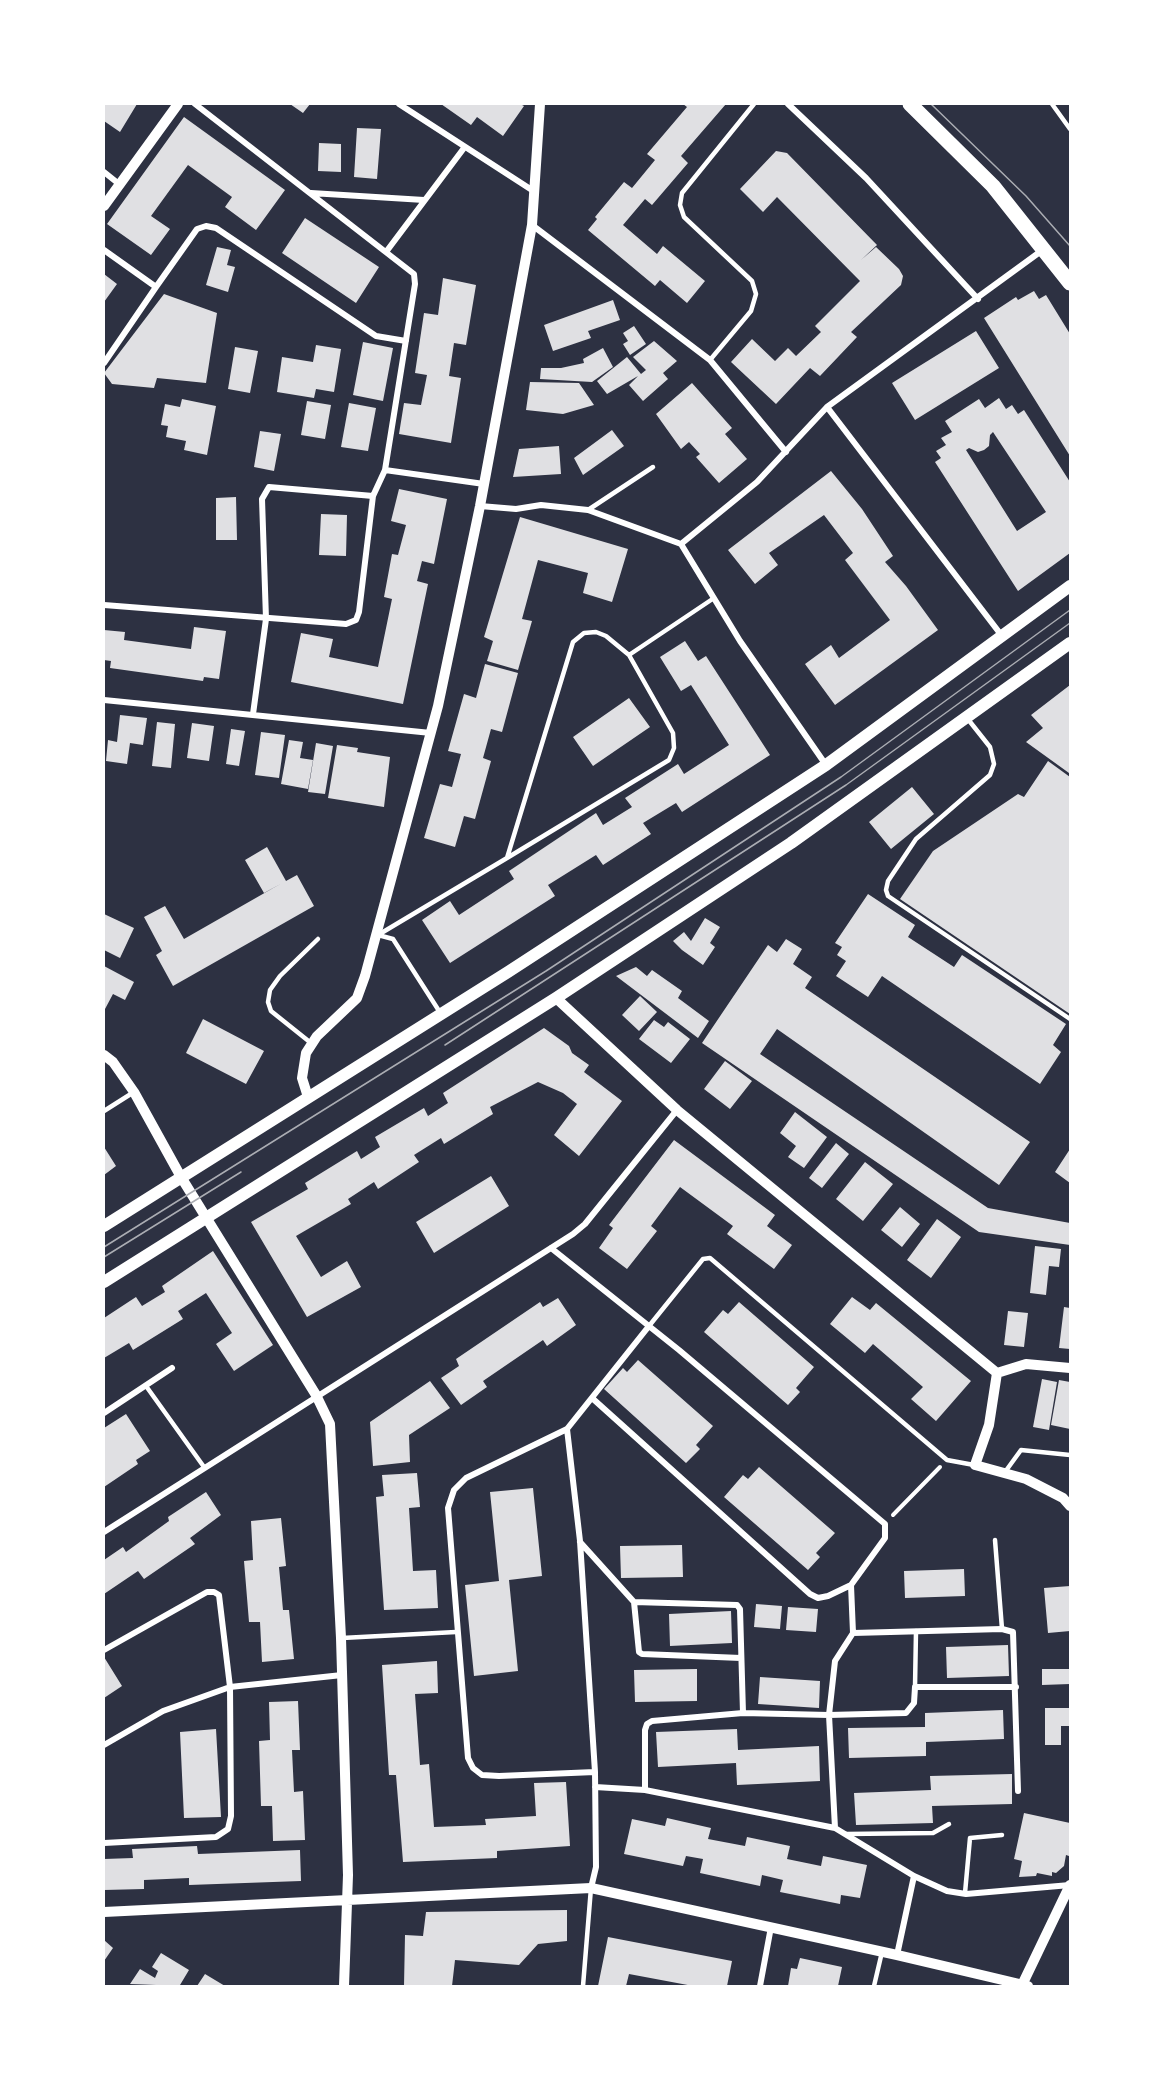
<!DOCTYPE html>
<style>
body{margin:0}
#map{position:relative;width:1174px;height:2090px;overflow:hidden;background:#2d3142;font-family:Barlow,sans-serif}
canvas{display:block}
.frame{position:absolute;inset:0;border:105px solid #fff;pointer-events:none}
</style>
<div id="map">
<canvas width="1174" height="2090"></canvas>
<div class="frame"></div>
</div>
<script>
const ctx = document.querySelector('canvas').getContext('2d');
ctx.lineJoin = 'round';
function fill(path, color) { ctx.fillStyle = color; ctx.fill(path, 'evenodd'); }
const toPath = rows => new Path2D(rows.map(r => 'M' + r).join(''));
function stroke(path, color, width, dash) { ctx.strokeStyle = color; ctx.lineWidth = width; ctx.lineCap = dash ? 'butt' : 'round'; ctx.setLineDash(dash || []); ctx.stroke(path); }
const building = toPath([
 [104,104,137,104,120,132,104,121],
 [290,104,310,104,303,113],
 [441,104,520,104,524,106,503,136,477,117,471,125],
 [683,104,726,104,681,156,688,163,652,205,645,199,623,225,657,254,663,246,705,281,687,303,660,280,655,286,588,230,597,219,595,217,624,182,632,188,655,160,647,154,687,107],
 [184,117,285,190,256,230,225,207,232,197,188,165,151,216,170,229,151,255,107,224],
 [357,128,381,129,377,179,354,177],
 [319,143,341,144,341,172,318,171],
 [776,151,787,153,877,245,861,260,876,247,899,269,903,276,901,285,851,332,857,337,820,376,810,368,776,404,731,362,752,339,775,361,788,348,796,356,821,332,815,326,860,281,777,197,763,212,740,189],
 [305,218,379,267,356,303,282,253],
 [217,247,231,250,227,265,235,267,228,292,206,285],
 [104,274,117,284,104,302],
 [443,278,476,285,466,345,454,343,449,376,461,378,451,443,399,434,404,403,421,405,427,375,415,373,424,313,438,315],
 [1034,291,1039,299,1046,295,1070,334,1070,456,984,318,1016,297,1018,300],
 [164,294,217,313,206,383,157,378,154,388,112,384,104,373],
 [613,300,620,320,588,331,591,338,553,351,544,325],
 [634,326,646,344,630,355,623,344,628,341,623,333],
 [976,331,999,368,915,420,892,383],
 [654,341,677,361,663,373,668,379,643,401,629,385,638,376,607,394,597,381,627,357,641,374,646,370,633,357],
 [363,342,393,348,383,401,353,395],
 [316,345,341,349,334,392,316,389,314,398,277,392,282,357,313,362],
 [235,347,258,351,250,393,228,389],
 [603,348,613,367,592,382,540,379,541,368,561,368,584,363,583,359],
 [530,382,579,383,594,405,563,414,526,410],
 [692,383,732,428,725,434,747,459,719,483,696,457,700,454,689,442,681,449,656,414],
 [999,398,1006,409,1012,405,1018,414,1024,410,1070,482,1070,553,1018,591,935,462,941,458,936,451,946,445,941,438,952,432,945,421,979,399,985,408],
 [993,432,1046,512,1017,531,966,450,969,448,978,452,984,450,989,446,990,435],
 [182,399,216,406,207,455,184,450,186,441,166,437,168,426,161,425,165,404,180,407],
 [307,401,331,405,325,439,301,435],
 [349,403,376,408,368,451,341,447],
 [612,430,624,446,583,475,574,458],
 [260,431,281,434,274,471,254,467],
 [559,446,561,474,513,477,519,449],
 [831,471,862,509,893,556,885,562,906,586,938,630,835,705,805,664,831,645,839,658,890,620,845,560,853,553,824,515,769,553,778,565,755,584,728,550],
 [399,489,447,499,434,564,422,561,417,581,428,584,403,704,291,682,301,633,333,639,329,657,378,667,392,599,384,597,392,554,398,555,406,525,391,521],
 [236,497,237,540,216,540,216,498],
 [321,514,347,515,346,556,319,555],
 [520,517,628,549,612,602,583,593,588,573,538,560,522,619,532,621,518,670,487,661,493,641,484,637],
 [194,627,226,631,219,679,204,677,203,681,110,668,111,661,104,660,104,630,125,632,124,640,191,649],
 [685,641,698,661,706,656,770,755,682,812,676,803,643,823,651,834,603,865,596,855,548,885,555,896,450,963,422,920,450,901,459,915,514,879,509,871,596,813,603,825,632,807,625,798,678,764,684,774,729,745,691,685,681,691,660,657],
 [485,664,518,673,502,732,491,729,483,758,491,761,475,819,464,816,455,847,424,838,440,784,452,787,461,754,448,751,464,694,476,698],
 [1070,685,1070,772,1069,773,1026,742,1043,728,1031,715],
 [629,698,650,727,593,766,573,737],
 [120,715,147,718,143,745,130,743,127,764,106,761,108,740,117,742],
 [157,722,175,724,171,768,152,766],
 [192,723,214,726,209,761,187,758],
 [231,729,245,731,239,766,226,764],
 [261,732,285,735,279,778,255,775],
 [289,740,303,742,300,758,313,760,308,789,281,784],
 [316,743,333,746,325,794,308,792],
 [337,745,358,748,357,752,390,757,384,807,328,798],
 [1048,761,1070,777,1070,1014,900,899,933,851,1018,794,1024,797],
 [912,787,934,814,891,849,869,822],
 [267,847,286,881,297,875,314,906,173,986,156,955,162,951,144,917,165,906,184,939,282,883,264,893,245,860],
 [868,894,915,925,908,937,954,967,962,955,1066,1024,1053,1045,1061,1052,1040,1084,882,976,868,997,836,976,846,961,837,955,842,947,835,943],
 [104,914,134,928,120,958,104,950],
 [705,918,720,927,710,943,715,947,703,965,682,950,673,941,684,932,691,941],
 [786,939,802,949,793,964,812,977,805,988,1030,1142,999,1185,777,1029,760,1054,988,1208,1070,1223,1070,1245,979,1232,702,1043,768,945,777,952],
 [104,966,134,982,125,1000,113,994,105,1009],
 [636,967,647,976,652,970,682,991,678,998,709,1021,698,1038,616,976],
 [640,996,657,1012,639,1031,622,1015],
 [203,1019,264,1051,246,1084,186,1053],
 [654,1020,664,1027,668,1022,690,1039,671,1063,639,1039],
 [544,1028,569,1046,572,1053,589,1065,584,1072,622,1101,579,1156,554,1135,577,1104,563,1093,538,1082,490,1107,493,1114,444,1144,441,1138,414,1155,419,1162,378,1189,374,1182,348,1199,351,1204,296,1236,321,1277,347,1261,361,1287,307,1317,251,1222,308,1189,305,1183,357,1151,361,1159,380,1147,375,1137,424,1108,428,1116,448,1103,443,1093],
 [725,1061,752,1081,730,1109,704,1089],
 [795,1112,827,1137,804,1168,788,1157,796,1146,780,1133],
 [674,1140,775,1215,767,1226,792,1245,774,1269,727,1234,733,1226,680,1187,651,1226,657,1231,627,1269,599,1248,613,1228,609,1225],
 [836,1143,849,1154,822,1188,809,1178],
 [104,1147,116,1166,104,1175],
 [1070,1149,1070,1183,1055,1172],
 [865,1162,893,1184,863,1221,836,1199],
 [491,1176,509,1206,434,1253,416,1222],
 [900,1207,920,1224,902,1247,881,1230],
 [937,1219,961,1237,931,1278,907,1260],
 [1035,1246,1061,1249,1059,1267,1049,1266,1046,1295,1030,1293],
 [213,1251,273,1345,234,1371,216,1344,232,1333,206,1293,178,1311,183,1319,133,1350,129,1343,104,1358,104,1318,136,1297,142,1306,165,1292,162,1286],
 [852,1297,870,1310,876,1303,971,1381,936,1421,911,1399,923,1387,873,1344,865,1353,830,1324],
 [558,1298,576,1325,547,1346,543,1340,483,1381,487,1387,461,1405,441,1378,459,1366,456,1359,540,1302,543,1307],
 [739,1302,814,1367,796,1388,800,1392,788,1405,704,1332,723,1310,728,1314],
 [1064,1307,1070,1308,1070,1349,1059,1348],
 [1008,1311,1028,1313,1024,1347,1004,1345],
 [638,1360,713,1426,696,1445,700,1449,686,1463,604,1389,623,1368,627,1372],
 [1042,1379,1057,1382,1049,1430,1033,1427],
 [1059,1380,1070,1382,1070,1429,1051,1425],
 [430,1381,450,1408,409,1435,410,1462,373,1466,370,1422],
 [126,1414,150,1451,136,1460,138,1464,104,1487,104,1428],
 [759,1467,835,1533,816,1553,820,1557,808,1570,724,1497,743,1475,748,1479],
 [417,1473,420,1507,409,1508,413,1571,436,1570,438,1608,384,1610,376,1497,384,1496,382,1475],
 [533,1488,542,1576,509,1580,518,1671,474,1676,465,1585,499,1581,490,1492],
 [206,1492,221,1515,190,1538,195,1544,144,1579,138,1571,104,1594,104,1560,123,1547,126,1552,169,1521,168,1517],
 [281,1518,286,1566,279,1567,283,1610,289,1610,294,1659,262,1662,260,1622,249,1622,244,1561,253,1560,251,1521],
 [682,1545,683,1577,621,1578,620,1546],
 [964,1569,965,1596,905,1598,904,1571],
 [1070,1586,1070,1631,1048,1633,1044,1588],
 [756,1604,782,1606,780,1629,754,1627],
 [788,1607,818,1609,816,1632,786,1630],
 [731,1611,732,1643,670,1646,669,1614],
 [1008,1645,1009,1676,947,1678,946,1647],
 [104,1657,122,1686,104,1698],
 [437,1661,438,1693,415,1694,420,1765,429,1764,434,1827,486,1825,485,1819,536,1816,534,1783,566,1782,570,1846,497,1851,497,1858,403,1862,396,1775,389,1775,382,1665],
 [697,1669,697,1701,635,1702,634,1670],
 [1042,1669,1070,1669,1070,1684,1042,1685],
 [760,1677,820,1681,819,1708,758,1704],
 [298,1701,300,1750,292,1750,294,1792,303,1791,305,1840,273,1841,272,1806,261,1806,259,1741,270,1740,269,1702],
 [1045,1708,1070,1708,1070,1726,1061,1726,1061,1745,1045,1745],
 [1003,1710,1004,1739,926,1742,926,1756,849,1758,848,1728,925,1727,925,1713],
 [216,1729,221,1817,184,1818,180,1732],
 [737,1729,738,1750,819,1746,820,1781,737,1785,736,1763,658,1767,656,1732],
 [1012,1774,1012,1804,932,1806,933,1823,856,1825,854,1793,931,1790,930,1776],
 [1024,1813,1070,1823,1069,1856,1066,1855,1064,1866,1056,1873,1052,1872,1052,1876,1037,1873,1036,1876,1019,1877,1022,1861,1014,1859],
 [667,1818,711,1828,708,1839,745,1846,747,1837,790,1846,787,1859,821,1866,823,1856,867,1865,860,1898,841,1895,840,1904,780,1892,783,1880,762,1875,760,1886,700,1873,703,1859,686,1856,683,1866,624,1854,632,1819,665,1826],
 [197,1846,198,1854,300,1850,301,1881,189,1885,189,1878,144,1880,144,1889,104,1890,104,1859,133,1858,132,1849],
 [567,1910,567,1941,538,1944,519,1965,455,1960,452,1986,404,1986,405,1935,423,1936,426,1912],
 [608,1937,732,1961,727,1986,693,1986,629,1974,626,1986,598,1986],
 [104,1940,113,1948,104,1961],
 [161,1953,189,1970,180,1985,182,1986,130,1984,140,1969,155,1978,158,1971,152,1967],
 [800,1958,842,1967,838,1986,788,1986,791,1968,797,1969],
 [205,1974,225,1986,197,1986]
]);
const path = toPath([
 [893,1515,940,1467]
]);
const service = toPath([
 [1052,104,1070,129],
 [710,360,751,311,756,294,752,281,684,217,680,205,682,193,754,104],
 [588,510,653,467],
 [629,655,714,598],
 [967,718,990,747,994,764,990,775,916,839,888,881,886,890,888,896,1070,1019],
 [378,935,507,858,669,760,674,748,673,733,629,655,606,636,596,632,584,633,573,642,507,858],
 [378,935,393,939,441,1014],
 [311,1043,271,1011,268,1002,270,990,280,976,318,939],
 [104,1111,134,1092],
 [649,1326,703,1259,710,1258,947,1460,974,1465],
 [146,1386,204,1467],
 [1005,1472,1021,1450,1070,1455],
 [995,1540,1002,1629],
 [342,1638,456,1632],
 [915,1687,916,1631],
 [846,1834,933,1833,949,1824],
 [965,1893,970,1838,1002,1835],
 [583,1986,591,1888],
 [874,1986,882,1952]
]);
const minor = toPath([
 [195,104,414,274,415,284,385,470,373,496,269,487,262,499,266,619,253,714],
 [399,104,535,192],
 [788,104,866,178,978,299],
 [104,172,119,184],
 [311,193,424,200],
 [532,225,710,360,786,452],
 [104,250,156,287,104,363],
 [386,252,464,148],
 [156,287,197,229,206,226,216,228,376,336,406,341],
 [827,407,1002,636],
 [385,470,484,484],
 [480,506,516,509,541,505,588,510,681,544],
 [681,544,757,482,827,407,1044,249],
 [681,544,740,641,826,765],
 [104,605,346,624,356,620,359,612,373,496],
 [104,700,431,733],
 [551,1248,679,1350,885,1524,885,1538,851,1585,828,1596,818,1598,810,1594,592,1398],
 [104,1413,172,1368],
 [567,1429,580,1541,595,1772,596,1867,591,1888],
 [104,1532,573,1234,585,1224,677,1110],
 [580,1542,634,1602,639,1652,642,1654,741,1658],
 [634,1602,737,1605,740,1609,743,1713],
 [853,1633,1002,1629,1013,1632,1018,1791],
 [104,1650,207,1592,214,1592,219,1595,230,1687,231,1816,228,1829,216,1837,104,1843],
 [104,1745,163,1711,230,1687,342,1675],
 [595,1772,499,1776,482,1775,473,1768,468,1758,448,1508,454,1490,466,1478,567,1429,649,1326],
 [595,1787,645,1790,835,1828,914,1876,947,1891,966,1894,1070,1885],
 [645,1790,645,1730,647,1724,652,1721,743,1713,829,1715,906,1713,914,1703,915,1687,1016,1687],
 [835,1828,829,1715,835,1661,853,1633,851,1585],
 [897,1955,914,1876],
 [760,1986,771,1927]
]);
const tertiary = toPath([
 [104,206,178,104],
 [556,998,677,1110,997,1373],
 [104,1055,113,1062,134,1092,181,1177,316,1395,330,1424,341,1638,348,1875,344,1986],
 [308,1097,302,1078,306,1053,317,1036,357,998,365,976,438,706,480,506,532,225,540,104],
 [997,1373,989,1425,975,1465,1026,1479,1063,1498,1070,1506],
 [997,1373,1026,1364,1070,1368],
 [104,1912,591,1888,897,1955,1028,1986],
 [1024,1986,1023,1983,1070,1885]
]);
const secondary = toPath([
 [104,1226,508,972,826,765,1070,586],
 [104,1282,556,998,791,843,1070,643]
]);
const primary = toPath([
 [910,104,993,186,1070,283]
]);
const tram = toPath([
 [931,104,1026,196,1070,246],
 [445,1045,846,785,1070,623],
 [104,1247,546,971,841,777,1070,610],
 [104,1257,241,1172]
]);
fill(building, '#e0e0e3');
stroke(path, '#fff', 4);
stroke(service, '#fff', 4.5);
stroke(minor, '#fff', 6);
stroke(tertiary, '#fff', 10);
stroke(secondary, '#fff', 12);
stroke(primary, '#fff', 15);
stroke(tram, '#abadb3', 1.5);
</script>
